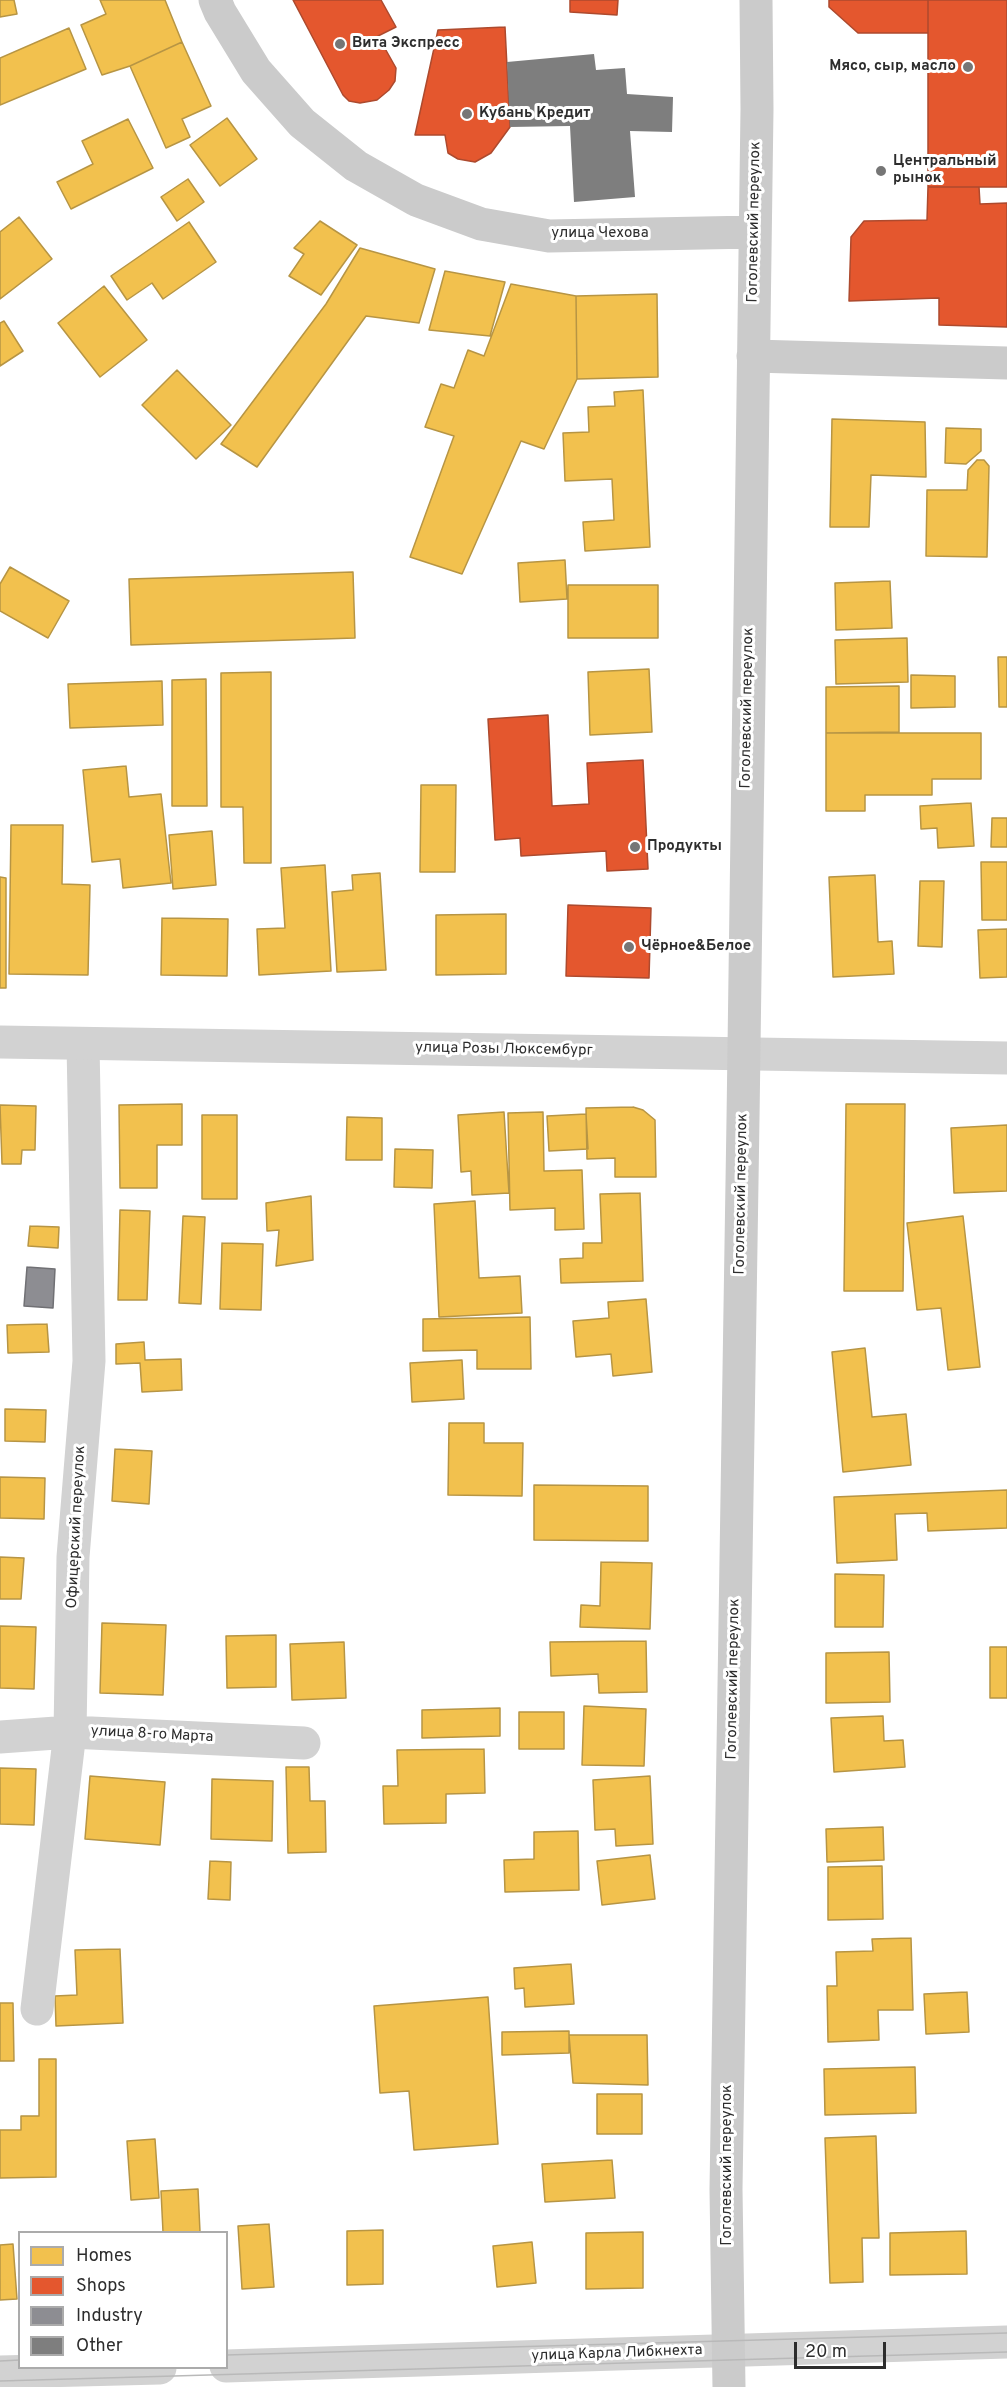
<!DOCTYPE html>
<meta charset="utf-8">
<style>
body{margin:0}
#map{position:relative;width:1007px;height:2387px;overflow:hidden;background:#fff;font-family:Overpass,sans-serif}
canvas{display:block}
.legend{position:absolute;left:18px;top:2231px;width:210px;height:138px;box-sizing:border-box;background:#fff;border:2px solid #ababab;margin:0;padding:8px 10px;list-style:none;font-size:18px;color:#2d2d2d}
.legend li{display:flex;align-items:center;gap:12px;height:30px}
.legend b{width:30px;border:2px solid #ababab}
.scale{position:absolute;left:794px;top:2342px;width:92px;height:27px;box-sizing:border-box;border:3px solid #2d2d2d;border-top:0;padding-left:8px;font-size:18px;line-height:21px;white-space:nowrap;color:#2d2d2d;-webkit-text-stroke:4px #fff;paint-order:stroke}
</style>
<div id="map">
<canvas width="1007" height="2387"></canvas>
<ul class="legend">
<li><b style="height:16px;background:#f2c14e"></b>Homes</li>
<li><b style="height:16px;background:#e4572e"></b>Shops</li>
<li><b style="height:16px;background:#8d8d92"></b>Industry</li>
<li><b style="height:16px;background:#7e7e7e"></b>Other</li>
</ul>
<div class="scale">20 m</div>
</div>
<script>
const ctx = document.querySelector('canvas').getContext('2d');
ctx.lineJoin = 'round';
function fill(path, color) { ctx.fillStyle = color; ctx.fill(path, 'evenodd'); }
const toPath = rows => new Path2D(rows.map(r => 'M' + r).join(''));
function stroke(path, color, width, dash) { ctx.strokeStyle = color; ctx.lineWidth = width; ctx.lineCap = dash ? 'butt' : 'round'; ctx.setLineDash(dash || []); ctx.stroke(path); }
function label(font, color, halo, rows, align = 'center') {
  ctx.font = font + ' Overpass,sans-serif'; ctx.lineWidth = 6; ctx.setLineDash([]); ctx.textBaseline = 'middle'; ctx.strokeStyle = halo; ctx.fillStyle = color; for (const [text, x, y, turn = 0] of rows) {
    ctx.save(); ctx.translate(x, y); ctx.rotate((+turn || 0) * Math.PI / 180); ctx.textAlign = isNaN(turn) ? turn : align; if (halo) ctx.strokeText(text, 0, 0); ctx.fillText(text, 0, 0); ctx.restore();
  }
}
const homes = toPath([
 [0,0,14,0,17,14,0,17,0,0],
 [100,0,165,0,182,42,130,66,102,75,81,25,106,14,100,0],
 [69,28,86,69,0,105,0,58,69,28],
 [182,42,211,106,182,119,190,137,166,148,130,66,182,42],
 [227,118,257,159,220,186,190,145,227,118],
 [128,119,153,168,71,209,57,182,93,164,82,141,128,119],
 [188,179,204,202,177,221,161,197,188,179],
 [19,217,52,259,0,299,0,232,19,217],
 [320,221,357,245,321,295,289,276,304,254,294,248,320,221],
 [189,222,216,262,163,299,152,283,127,300,111,276,189,222],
 [360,248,435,269,419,323,366,316,257,467,221,444,326,304,360,248],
 [445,271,505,282,490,336,429,330,445,271],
 [511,284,576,296,577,379,544,449,521,441,462,574,410,557,454,436,425,427,441,384,454,388,468,350,484,356,511,284],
 [104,286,147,340,100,377,58,323,104,286],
 [657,294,658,377,577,379,576,296,657,294],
 [4,321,23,351,0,366,0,323,4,321],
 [177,370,231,425,196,459,142,405,177,370],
 [643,390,650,547,585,551,583,522,614,520,612,479,565,481,563,433,589,432,588,407,615,406,614,392,643,390],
 [832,419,925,422,926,477,871,475,869,527,830,527,832,419],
 [946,428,981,429,981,451,966,464,945,463,946,428],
 [977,460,984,460,989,466,987,557,926,556,927,490,967,490,968,470,977,460],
 [565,560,567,599,520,602,518,563,565,560],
 [10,567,69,601,48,638,0,611,0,584,10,567],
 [353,572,355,638,131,645,129,579,353,572],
 [890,581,892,628,836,630,835,583,890,581],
 [568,585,658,585,658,638,568,638,568,585],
 [907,638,908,682,836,684,835,640,907,638],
 [998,657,1007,657,1007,707,999,707,998,657],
 [649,669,652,732,590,735,588,672,649,669],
 [271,672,271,863,244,863,243,807,221,807,221,673,271,672],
 [911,675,955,676,955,707,911,708,911,675],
 [206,679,207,806,172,806,172,680,206,679],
 [162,681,163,725,70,728,68,684,162,681],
 [899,686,899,732,826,733,826,687,899,686],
 [826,733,981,733,981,779,932,779,932,795,865,795,865,811,826,811,826,733],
 [126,766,129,797,161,794,171,883,123,888,120,859,92,862,83,770,126,766],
 [421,785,456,785,455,872,420,872,421,785],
 [971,803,974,846,938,848,937,828,921,829,920,806,971,803],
 [992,818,1007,818,1007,847,991,847,992,818],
 [11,825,63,825,62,884,90,885,88,975,9,974,11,825],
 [212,831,216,885,173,889,169,835,212,831],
 [981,862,1007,862,1007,920,982,920,981,862],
 [325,865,331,971,259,975,257,929,285,928,281,868,325,865],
 [380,873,386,970,337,972,332,892,353,890,352,875,380,873],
 [875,875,878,942,892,941,894,974,833,977,829,877,875,875],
 [0,877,6,878,6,988,0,988,0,877],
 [920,881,944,881,942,947,918,946,920,881],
 [506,914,506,974,436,975,436,915,506,914],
 [162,918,228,919,227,976,161,975,162,918],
 [1007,929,1007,977,980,978,978,930,1007,929],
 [182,1104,182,1145,157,1145,157,1188,120,1188,119,1105,182,1104],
 [846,1104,905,1104,903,1291,844,1291,846,1104],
 [0,1105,36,1106,35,1150,22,1150,21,1164,2,1164,0,1105],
 [633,1107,643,1110,655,1120,656,1177,615,1177,615,1158,587,1159,586,1108,633,1107],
 [504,1112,509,1193,472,1195,471,1171,461,1172,458,1115,504,1112],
 [543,1112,544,1171,582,1170,584,1229,555,1230,555,1208,510,1210,508,1113,543,1112],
 [586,1114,588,1149,549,1151,547,1116,586,1114],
 [202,1115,237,1115,237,1199,202,1199,202,1115],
 [347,1117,382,1118,382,1160,346,1160,347,1117],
 [1007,1125,1007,1191,954,1193,951,1128,1007,1125],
 [395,1149,433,1150,432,1188,394,1187,395,1149],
 [640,1193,643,1281,561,1283,560,1259,583,1258,583,1243,602,1243,600,1194,640,1193],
 [311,1196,313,1260,276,1266,279,1230,267,1231,266,1203,311,1196],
 [475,1201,479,1278,520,1276,522,1313,439,1317,434,1204,475,1201],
 [120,1210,150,1211,147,1300,118,1300,120,1210],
 [183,1216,205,1217,201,1304,179,1303,183,1216],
 [963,1216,980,1367,948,1370,941,1308,917,1310,907,1223,963,1216],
 [30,1226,59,1227,58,1248,28,1246,30,1226],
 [222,1243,263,1244,261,1310,220,1309,222,1243],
 [646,1299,652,1372,613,1376,611,1354,576,1357,573,1321,609,1318,608,1302,646,1299],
 [530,1317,531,1369,477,1369,477,1350,423,1351,423,1319,530,1317],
 [47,1324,49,1352,8,1353,7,1325,47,1324],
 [144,1342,145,1360,181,1359,182,1390,142,1392,140,1363,116,1364,116,1344,144,1342],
 [865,1348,872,1417,906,1414,911,1465,843,1472,832,1352,865,1348],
 [462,1360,464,1399,412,1402,410,1363,462,1360],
 [5,1409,46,1410,45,1442,5,1441,5,1409],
 [449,1423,484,1423,484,1443,523,1443,522,1496,448,1495,449,1423],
 [115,1449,152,1451,149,1504,112,1501,115,1449],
 [0,1477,45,1478,44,1519,0,1518,0,1477],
 [534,1485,648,1486,648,1541,534,1540,534,1485],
 [1007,1490,1007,1528,928,1531,927,1513,895,1514,897,1560,837,1563,834,1497,1007,1490],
 [0,1557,24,1558,21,1599,0,1599,0,1557],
 [601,1562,652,1563,650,1629,580,1627,581,1605,600,1606,601,1562],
 [835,1574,884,1575,883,1627,835,1627,835,1574],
 [102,1623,166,1625,163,1695,100,1693,102,1623],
 [0,1626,36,1627,34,1689,0,1688,0,1626],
 [276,1635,276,1687,227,1688,226,1636,276,1635],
 [646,1641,647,1692,599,1693,598,1674,551,1676,550,1642,646,1641],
 [344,1642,346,1698,292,1700,290,1644,344,1642],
 [990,1647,1007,1647,1007,1698,990,1698,990,1647],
 [889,1652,890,1702,826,1703,826,1653,889,1652],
 [584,1706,646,1709,644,1766,582,1765,584,1706],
 [500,1708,500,1736,422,1738,422,1710,500,1708],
 [519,1712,564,1712,564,1749,519,1749,519,1712],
 [883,1716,884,1741,903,1740,905,1767,834,1772,831,1718,883,1716],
 [484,1749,485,1793,446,1794,446,1823,384,1824,383,1786,398,1786,397,1750,484,1749],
 [286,1767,309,1767,310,1801,325,1801,326,1852,288,1853,286,1767],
 [0,1768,36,1769,34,1825,0,1824,0,1768],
 [90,1776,165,1782,160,1845,85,1839,90,1776],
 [650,1776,653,1844,616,1846,615,1829,595,1830,593,1780,650,1776],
 [212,1779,273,1781,272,1841,211,1839,212,1779],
 [883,1827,884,1860,827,1862,826,1829,883,1827],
 [578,1831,579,1890,505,1892,504,1860,534,1859,534,1832,578,1831],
 [650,1855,655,1899,602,1905,597,1861,650,1855],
 [210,1861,231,1862,230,1900,208,1899,210,1861],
 [882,1866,883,1919,828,1920,828,1867,882,1866],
 [911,1938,913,2010,878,2010,879,2040,828,2042,827,1986,837,1986,836,1952,873,1951,872,1939,911,1938],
 [120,1949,123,2023,56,2026,55,1996,77,1995,75,1950,120,1949],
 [571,1964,574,2004,525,2007,524,1988,515,1989,514,1968,571,1964],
 [967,1992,969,2032,926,2034,924,1994,967,1992],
 [488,1997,498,2144,414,2150,409,2091,380,2093,374,2006,488,1997],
 [0,2003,13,2003,14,2061,0,2061,0,2003],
 [569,2031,569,2053,502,2055,502,2032,569,2031],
 [569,2035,647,2035,648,2085,573,2083,569,2035],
 [39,2059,56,2059,56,2177,0,2178,0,2130,21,2130,21,2116,39,2116,39,2059],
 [915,2067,916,2113,825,2115,824,2069,915,2067],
 [597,2094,642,2094,642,2134,597,2134,597,2094],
 [876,2136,879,2238,862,2238,863,2282,830,2283,825,2138,876,2136],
 [155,2139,159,2198,131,2200,127,2141,155,2139],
 [612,2160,615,2198,545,2202,542,2164,612,2160],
 [198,2189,200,2232,163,2232,161,2191,198,2189],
 [269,2224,274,2287,242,2289,238,2226,269,2224],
 [383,2230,383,2284,347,2285,347,2231,383,2230],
 [966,2231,967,2274,890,2275,890,2233,966,2231],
 [643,2232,643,2288,586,2289,586,2233,643,2232],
 [532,2242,536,2283,497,2287,493,2246,532,2242],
 [13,2244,17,2299,0,2300,0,2245,13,2244]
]);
const shops = toPath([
 [293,0,381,0,396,27,378,36,396,68,395,81,389,90,377,100,360,103,349,101,343,95,293,0],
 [570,0,618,0,617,15,570,12,570,0],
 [829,0,928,0,928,33,858,33,829,7,829,0],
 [928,0,1007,0,1007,187,928,187,928,0],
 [505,27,510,127,491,153,475,162,458,159,448,153,445,135,415,135,438,30,505,27],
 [928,187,979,187,980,204,1007,203,1007,327,939,325,939,298,849,301,851,237,864,221,927,220,928,187],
 [548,715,552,806,589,804,587,763,643,760,648,869,607,871,606,851,521,856,520,838,495,840,488,719,548,715],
 [568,905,651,908,649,978,566,976,568,905]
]);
const industry = toPath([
 [27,1267,55,1269,53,1308,24,1306,27,1267]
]);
const building = toPath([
 [594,54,596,70,625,68,627,94,673,97,672,132,630,131,635,197,574,202,570,126,510,127,507,62]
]);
const minor = toPath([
 [0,1737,70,1732,304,1743],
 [37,2009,70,1732,73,1557,89,1361,83,1044],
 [226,2366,1007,2342],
 [0,2372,160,2368]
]);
const tertiary = toPath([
 [0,1042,1007,1058]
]);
const secondary = toPath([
 [215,0,220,12,256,71,302,123,356,166,416,200,481,224,549,236,754,232],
 [753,356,1007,363],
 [729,2387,726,2189,743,1119,757,109,756,0]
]);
const tram = toPath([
 [226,2355,1007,2333],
 [0,2361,20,2360],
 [0,2381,1007,2352]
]);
const markers = [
 [340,44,6,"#767676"],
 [968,67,6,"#767676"],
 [467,114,6,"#767676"],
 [881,171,6,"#767676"],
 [635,847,6,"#767676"],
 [629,947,6,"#767676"]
];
const poiNames = [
 ["Вита Экспресс",352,44],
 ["Мясо, сыр, масло",956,67,"right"],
 ["Кубань Кредит",479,114],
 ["Центральный",893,162],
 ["рынок",893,179],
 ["Продукты",647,847],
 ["Чёрное&Белое",641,947]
];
const streetNames = [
 ["Гоголевский переулок",755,222,-89],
 ["улица Чехова",600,234],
 ["Гоголевский переулок",748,708,-89],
 ["улица Розы Люксембург",504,1050,1],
 ["Гоголевский переулок",742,1194,-89],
 ["Офицерский переулок",77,1527,-87],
 ["Гоголевский переулок",734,1679,-89],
 ["улица 8-го Марта",152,1735,3],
 ["Гоголевский переулок",728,2165,-90],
 ["улица Карла Либкнехта",617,2354,-2]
];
fill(homes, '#f2c14e');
stroke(homes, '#b79544', 1.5);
fill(shops, '#e4572e');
stroke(shops, '#ad4a2e', 1.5);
fill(industry, '#8d8d92');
stroke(industry, '#707074', 1.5);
fill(building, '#7e7e7e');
stroke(minor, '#d2d2d2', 33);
stroke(tertiary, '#d2d2d2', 33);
stroke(secondary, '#cbcbcb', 33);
stroke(tram, '#b9b9b9', 1.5);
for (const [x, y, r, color] of markers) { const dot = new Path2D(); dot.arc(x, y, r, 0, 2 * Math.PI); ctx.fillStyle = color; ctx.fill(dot); stroke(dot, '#fff', 2); }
label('bold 15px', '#2d2d2d', '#fff', poiNames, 'left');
label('15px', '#2d2d2d', '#fff', streetNames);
</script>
